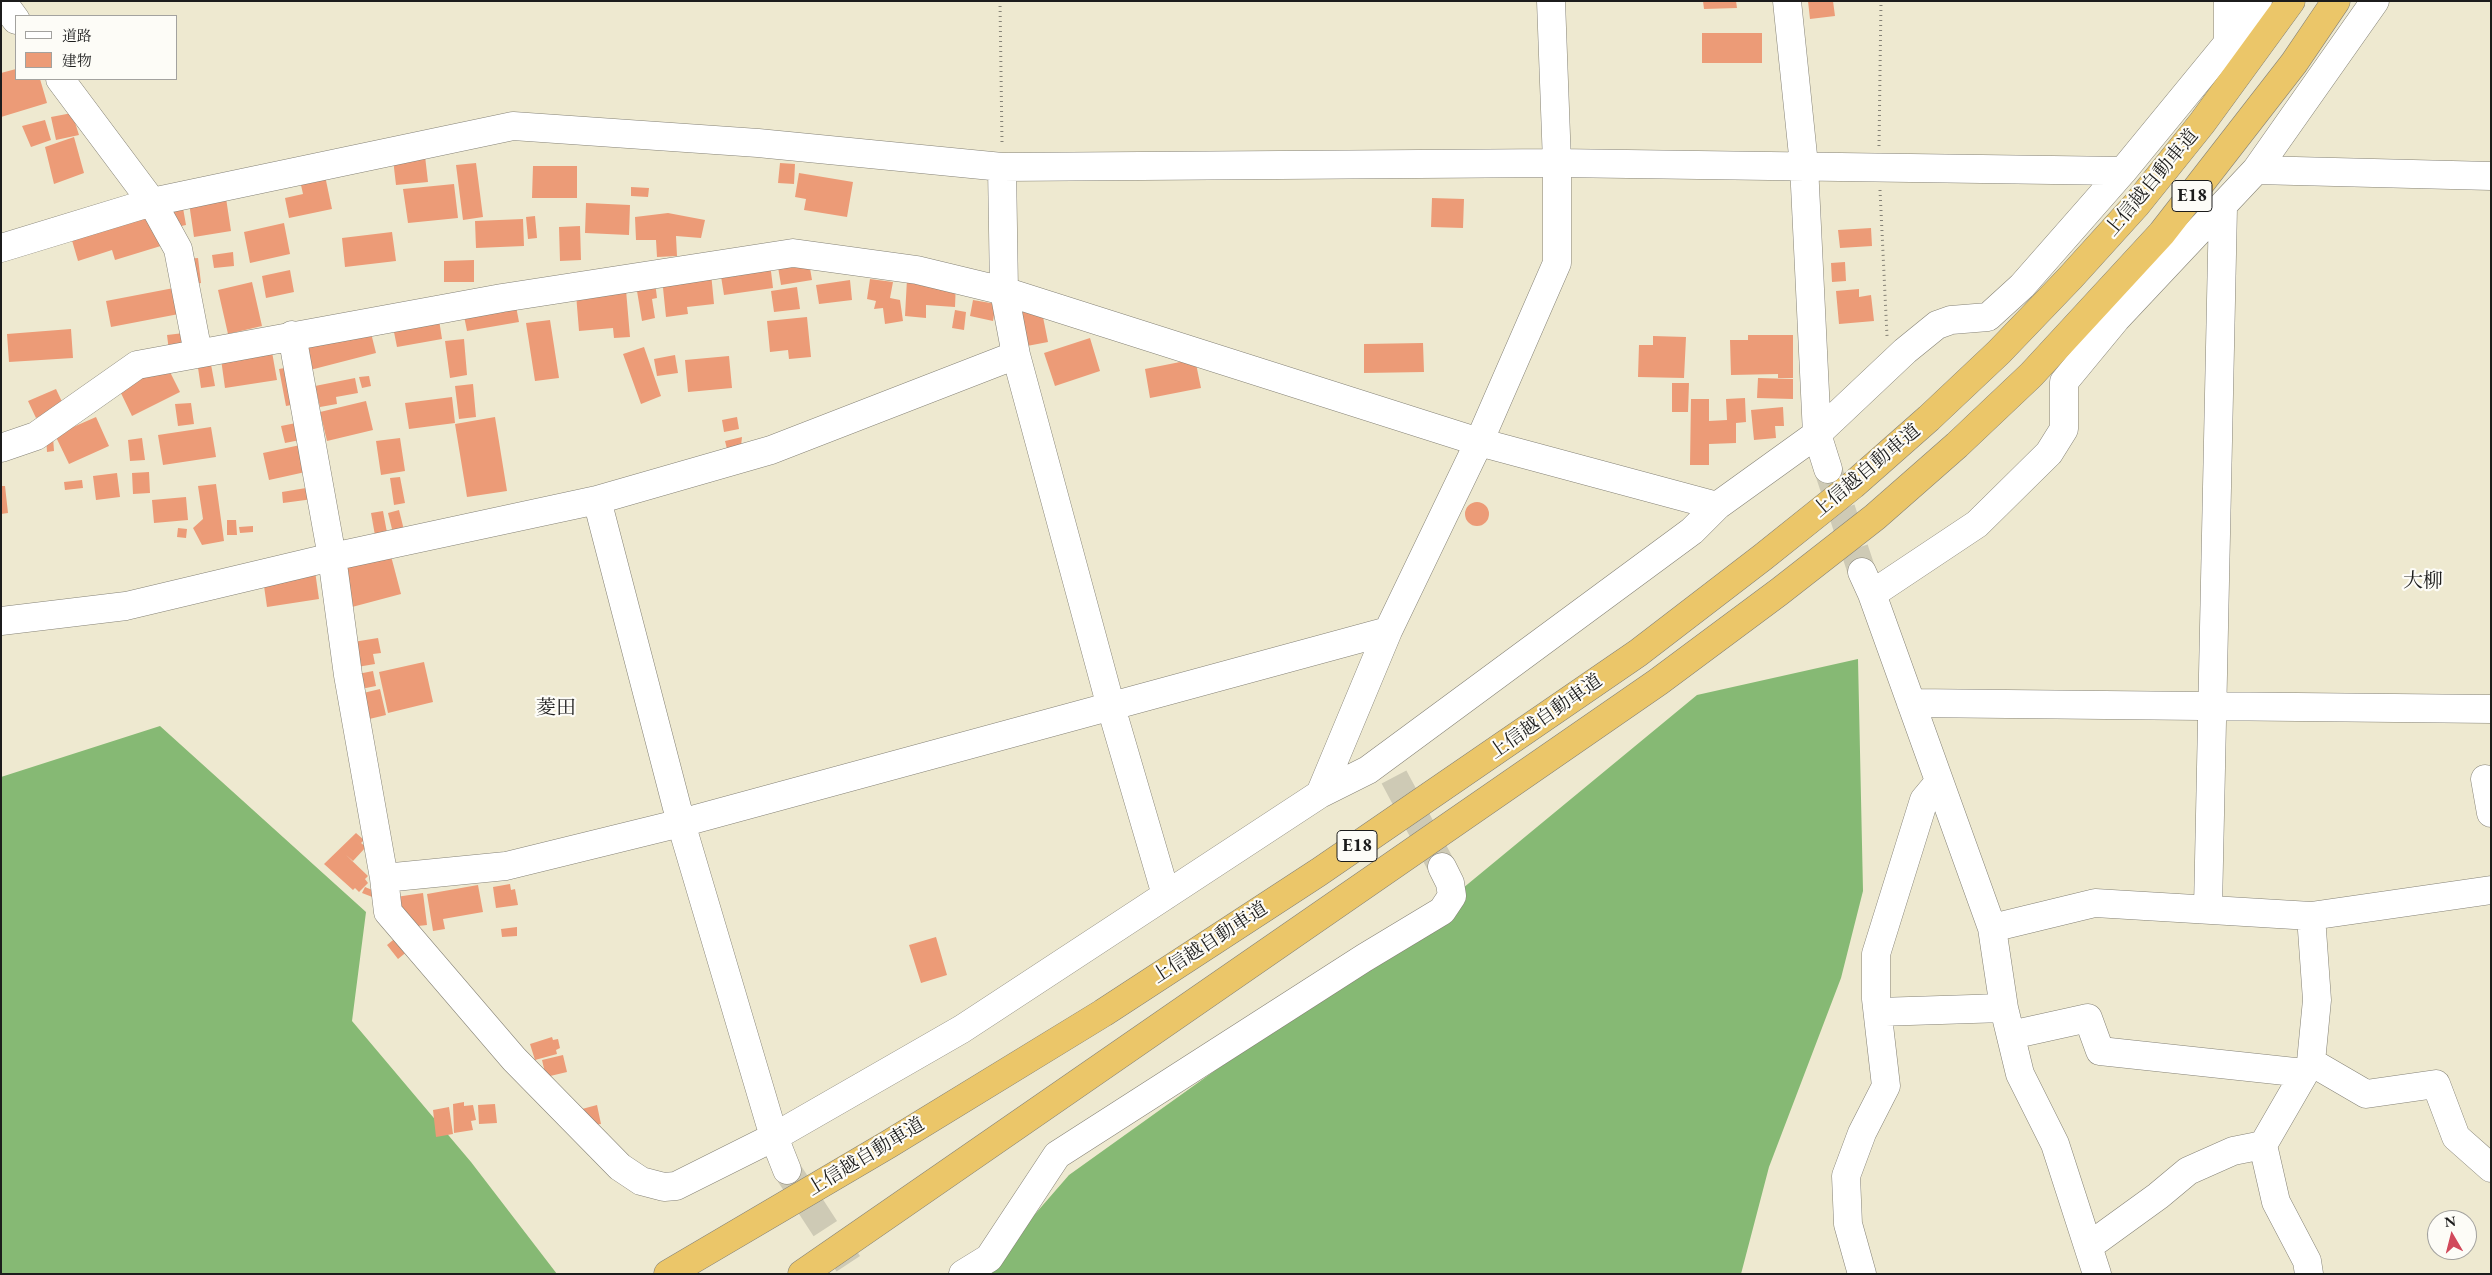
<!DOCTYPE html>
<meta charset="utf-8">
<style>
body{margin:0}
#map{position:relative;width:2492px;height:1275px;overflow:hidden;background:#eee9d0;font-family:"EB Garamond","Noto Serif JP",serif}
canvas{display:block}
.frame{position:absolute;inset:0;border:2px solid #1c1c1c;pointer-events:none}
.legend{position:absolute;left:15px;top:15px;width:162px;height:65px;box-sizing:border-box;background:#fdfcf7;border:1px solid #a3a29f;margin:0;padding:6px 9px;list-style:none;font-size:15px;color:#1c1c1c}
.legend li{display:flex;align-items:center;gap:10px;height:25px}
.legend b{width:25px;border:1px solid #a3a29f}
.north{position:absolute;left:2427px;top:1210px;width:50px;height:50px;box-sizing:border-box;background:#fdfcf7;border:1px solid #a3a29f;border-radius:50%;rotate:352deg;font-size:14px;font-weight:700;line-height:20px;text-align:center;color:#1c1c1c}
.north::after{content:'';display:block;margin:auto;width:18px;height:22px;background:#d1495b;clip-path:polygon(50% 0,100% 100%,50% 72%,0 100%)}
</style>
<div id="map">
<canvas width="2492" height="1275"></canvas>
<div class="frame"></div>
<ul class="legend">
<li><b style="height:6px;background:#fff"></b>道路</li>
<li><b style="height:14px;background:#ec9b77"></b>建物</li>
</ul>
<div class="north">N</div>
</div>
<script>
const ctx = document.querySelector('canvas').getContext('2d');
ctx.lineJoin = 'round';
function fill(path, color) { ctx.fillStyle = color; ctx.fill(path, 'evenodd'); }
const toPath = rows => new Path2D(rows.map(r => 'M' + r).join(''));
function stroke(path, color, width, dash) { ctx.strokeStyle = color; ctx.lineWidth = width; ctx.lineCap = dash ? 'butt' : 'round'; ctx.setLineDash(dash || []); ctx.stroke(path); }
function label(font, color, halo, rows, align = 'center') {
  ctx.font = font + ' "EB Garamond","Noto Serif JP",serif'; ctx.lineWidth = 4.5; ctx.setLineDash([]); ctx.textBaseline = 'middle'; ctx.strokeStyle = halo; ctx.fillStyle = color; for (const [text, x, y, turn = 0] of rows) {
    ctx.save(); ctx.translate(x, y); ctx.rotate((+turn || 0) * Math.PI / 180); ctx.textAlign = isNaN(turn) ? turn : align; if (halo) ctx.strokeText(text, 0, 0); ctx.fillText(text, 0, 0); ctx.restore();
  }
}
const forest = toPath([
 [1858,659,1863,891,1841,978,1769,1167,1741,1274,983,1274,1069,1175,1417,926,1697,695],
 [160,726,366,912,352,1021,471,1162,557,1274,1,1274,1,777]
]);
const building = toPath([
 [1703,1,1736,1,1737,8,1704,9],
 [1808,1,1833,1,1835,16,1810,19],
 [1702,33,1762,33,1762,63,1702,63],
 [16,69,16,79,40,79,47,103,1,117,1,73],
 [72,113,79,135,56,140,51,117],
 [45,120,51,140,31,147,22,126],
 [74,137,84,173,54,184,45,147],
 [425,156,428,182,396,185,393,159],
 [476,163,483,217,463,220,456,165],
 [780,163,795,164,794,184,778,183],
 [533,166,577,166,577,198,532,198],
 [324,171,332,209,289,218,285,198,303,194,299,176],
 [799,173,853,182,847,217,804,210,806,199,795,197],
 [454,184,458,218,408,223,403,189],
 [631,187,649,188,648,197,631,196],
 [226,198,231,231,194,237,189,203],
 [1432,198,1464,199,1463,228,1431,227],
 [586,203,630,205,629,235,585,233],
 [183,208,186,225,172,228,169,210],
 [155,213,164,245,115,260,112,250,78,261,71,237],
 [668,213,705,220,701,238,676,236,677,256,657,257,656,240,636,240,635,217],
 [535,216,537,238,528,239,526,217],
 [523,219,524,246,476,248,475,221],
 [284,223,290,254,250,263,244,232],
 [580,226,581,260,560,261,559,227],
 [1871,228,1872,246,1840,248,1838,230],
 [392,232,396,261,345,267,342,238],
 [233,252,234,266,214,268,212,255],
 [808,257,812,280,781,285,777,261],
 [198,258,201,283,190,285,186,259],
 [474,260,474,282,444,282,444,261],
 [1845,262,1846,281,1832,282,1831,263],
 [770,263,773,288,724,295,720,270],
 [290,270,294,292,266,298,262,276],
 [711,273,714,304,687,307,688,314,666,317,662,278],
 [870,279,893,282,890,298,900,300,903,321,885,324,883,308,874,309,876,301,867,299],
 [907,279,956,281,955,307,926,305,926,318,905,316],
 [850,280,852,300,819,304,816,285],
 [252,282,262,326,228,334,218,290],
 [655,282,657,298,652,299,655,318,642,321,636,285],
 [179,287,184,313,111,327,106,301],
 [797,287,800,309,774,312,771,291],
 [1859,289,1859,297,1871,295,1874,321,1839,324,1836,291],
 [626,290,630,337,614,338,613,328,579,331,576,294],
 [973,300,996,304,993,321,970,316],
 [515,301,519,322,467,331,463,311],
 [1041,307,1048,342,1027,346,1020,311],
 [955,310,966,312,964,330,952,328],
 [438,313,442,339,397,347,392,322],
 [807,317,811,357,789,359,788,350,770,352,767,321],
 [550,320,559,378,535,381,526,323],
 [369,325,376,353,310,370,303,342],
 [71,329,73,358,9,362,7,334],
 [184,333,186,349,169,351,167,335],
 [1748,335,1793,335,1793,378,1778,378,1778,374,1731,375,1730,340,1748,340],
 [1653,336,1686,337,1684,378,1638,377,1639,345,1653,345],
 [1090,338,1100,371,1055,386,1044,353],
 [464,339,467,375,450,378,445,341],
 [1423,343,1424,372,1364,373,1364,344],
 [644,347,661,396,641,404,623,354],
 [272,352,277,380,225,388,221,359],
 [675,355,678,373,657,376,654,359],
 [729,356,732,388,688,392,685,360],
 [210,359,215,386,201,388,197,361],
 [1195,359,1201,388,1150,398,1145,369],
 [167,366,180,392,132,416,119,389],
 [290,367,297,404,286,406,279,369],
 [369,376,371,386,362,388,359,377],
 [355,378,358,393,336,397,337,404,320,407,315,386],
 [1758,378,1793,379,1793,399,1757,398],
 [1672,383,1689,383,1688,412,1672,412],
 [473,384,476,417,459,419,455,386],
 [56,389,64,406,36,418,28,401],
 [452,397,455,423,409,429,405,403],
 [1745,398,1746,422,1736,423,1736,443,1709,444,1709,465,1690,465,1691,399,1709,399,1709,421,1727,420,1726,399],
 [366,401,373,430,327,441,320,412],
 [191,403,194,424,178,426,175,404],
 [1783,407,1784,426,1775,426,1776,438,1754,440,1751,410],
 [96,417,109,446,69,464,55,435],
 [495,417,507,491,467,497,455,424],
 [737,417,739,429,724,432,722,420],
 [296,423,300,440,285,443,281,426],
 [211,427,216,457,163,465,158,435],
 [46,437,53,437,54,451,47,452],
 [742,437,741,446,727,449,725,441],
 [142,438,145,460,130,461,128,440],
 [400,438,405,471,381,475,376,441],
 [305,444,310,471,269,480,263,453],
 [149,472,150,493,133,494,132,473],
 [117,473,120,497,96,500,93,476],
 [400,477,405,503,394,505,390,478],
 [82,480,83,488,65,490,64,482],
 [216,484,224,541,202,545,193,528,203,519,198,486],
 [1,486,5,486,8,513,1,514],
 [312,487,313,499,283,503,282,492],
 [186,497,188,520,154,523,152,500],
 '1465 514a12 12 0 1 1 24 0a12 12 0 1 1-24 0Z',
 [399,510,405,534,394,537,388,513],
 [383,511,388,538,376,541,371,513],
 [227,520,236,520,237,535,227,535],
 [253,526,253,532,240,533,239,527],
 [178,528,187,529,186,538,177,537],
 [391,556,401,594,352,607,341,569],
 [315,571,319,599,267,607,263,579],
 [378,638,381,653,373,654,375,664,351,668,347,643],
 [424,662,433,702,388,713,379,672],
 [373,671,376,686,356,690,353,675],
 [380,689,386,715,361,721,355,695],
 [356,833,364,840,361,843,366,847,353,861,346,855,368,876,365,879,368,883,359,892,355,888,353,890,324,864],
 [510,884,511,890,515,889,518,905,496,908,493,887],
 [478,885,483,912,443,919,445,929,433,931,427,894],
 [365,887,377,892,375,898,362,893],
 [423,893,427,925,409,927,396,897],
 [517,927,517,936,502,937,501,929],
 [398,936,409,950,398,959,387,945],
 [936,937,947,975,921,983,909,945],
 [552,1037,553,1040,558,1039,560,1048,556,1050,557,1054,535,1060,530,1044],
 [563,1055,567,1072,546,1077,542,1060],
 [464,1102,464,1106,473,1105,476,1120,471,1121,473,1130,454,1133,453,1104],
 [576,1102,582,1109,597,1105,601,1124,594,1125,568,1109],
 [495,1104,497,1123,479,1124,478,1105],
 [449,1107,453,1134,436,1137,433,1110]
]);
const minorTunnel = toPath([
 [1828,469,1862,572],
 [1394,777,1442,867],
 [787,1170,855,1274]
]);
const path = toPath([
 [1000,1,1002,143],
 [1879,146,1881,1],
 [1880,190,1887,336]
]);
const minor = toPath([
 [2,1,16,20],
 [1787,1,1804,165,1817,434,1828,469],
 [2228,43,2228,1],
 [60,79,152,202,178,249,198,353],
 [1002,167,1004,291,1016,355,1111,707,1166,895],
 [2256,170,2491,176],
 [1,248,152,202,513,126,758,143,1002,167,1557,163,2123,171],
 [292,335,332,557,348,675,384,878,388,912,514,1059,620,1167,641,1181,664,1187,676,1186,774,1137,962,1029,1320,794,1368,770,1692,531,1717,506,1817,434,1905,351,1937,325,1951,320,1988,317,2022,286,2123,171,2228,43,2258,1],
 [1,448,36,436,137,365,502,298,793,253,917,270,1004,291,1479,442,1717,506],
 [597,500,681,823,774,1137,787,1170],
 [1862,572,1872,594,1992,928,2004,1008,2020,1074,2055,1144,2097,1274],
 [1872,594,1977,524,2049,453,2064,429,2064,382,2116,319,2256,170,2375,1],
 [1,621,126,606,332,557,597,500,771,450,1016,355],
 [1911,703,2491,709],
 [2485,779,2491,813],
 [1320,794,1388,631,1479,442,1557,263,1557,163,1551,1],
 [384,878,506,866,681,823,1388,631],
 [2208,908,2223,207],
 [1992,928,2095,903,2311,916,2491,890],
 [1878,1012,2004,1008],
 [2011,1035,2088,1018,2100,1051,2304,1073],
 [2311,1062,2366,1094,2436,1084,2456,1137,2491,1168],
 [2089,1246,2158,1196,2188,1171,2233,1151,2263,1145],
 [963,1274,989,1258,1057,1155,1364,958,1442,911,1452,896,1450,883,1442,867],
 [1862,1274,1848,1224,1846,1176,1862,1133,1886,1086,1876,999,1876,954,1924,800,1939,782],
 [2309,1274,2307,1261,2276,1202,2263,1145,2311,1062,2317,1000,2311,916]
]);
const highway = toPath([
 [668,1274,889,1144,1103,1013,1319,872,1638,653,1763,557,1853,485,1929,418,1999,352,2070,278,2137,204,2202,123,2291,1],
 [802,1274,1658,682,1779,592,1875,517,1957,445,2031,375,2162,233,2294,63,2336,1]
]);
const shields = [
 [2192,196,40],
 [1357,846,40]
];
const shieldNames = [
 ["E18",2192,196],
 ["E18",1357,846]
];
const streetNames = [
 ["上信越自動車道",2152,183,-50],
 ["上信越自動車道",1867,471,-40],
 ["上信越自動車道",1546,717,-35],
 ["上信越自動車道",1210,943,-33],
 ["上信越自動車道",866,1157,-31]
];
const neighbourhoodNames = [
 ["大柳",2423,582],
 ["菱田",556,709]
];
fill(forest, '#86b974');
fill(building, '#ec9b77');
stroke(minorTunnel, '#cecab5', 28, [28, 14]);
stroke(minor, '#858276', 29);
stroke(highway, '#858276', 29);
stroke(path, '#858276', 3, [1, 4]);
stroke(minor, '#fff', 28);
stroke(highway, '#ebc669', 28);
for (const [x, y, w] of shields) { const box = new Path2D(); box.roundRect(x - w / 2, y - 15.5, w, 31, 4); ctx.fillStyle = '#fdfcf7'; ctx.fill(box); stroke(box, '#1c1c1c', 1); }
label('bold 18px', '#1c1c1c', null, shieldNames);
label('19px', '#1c1c1c', '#fdfcf7', streetNames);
label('20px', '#1c1c1c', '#fdfcf7', neighbourhoodNames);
</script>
